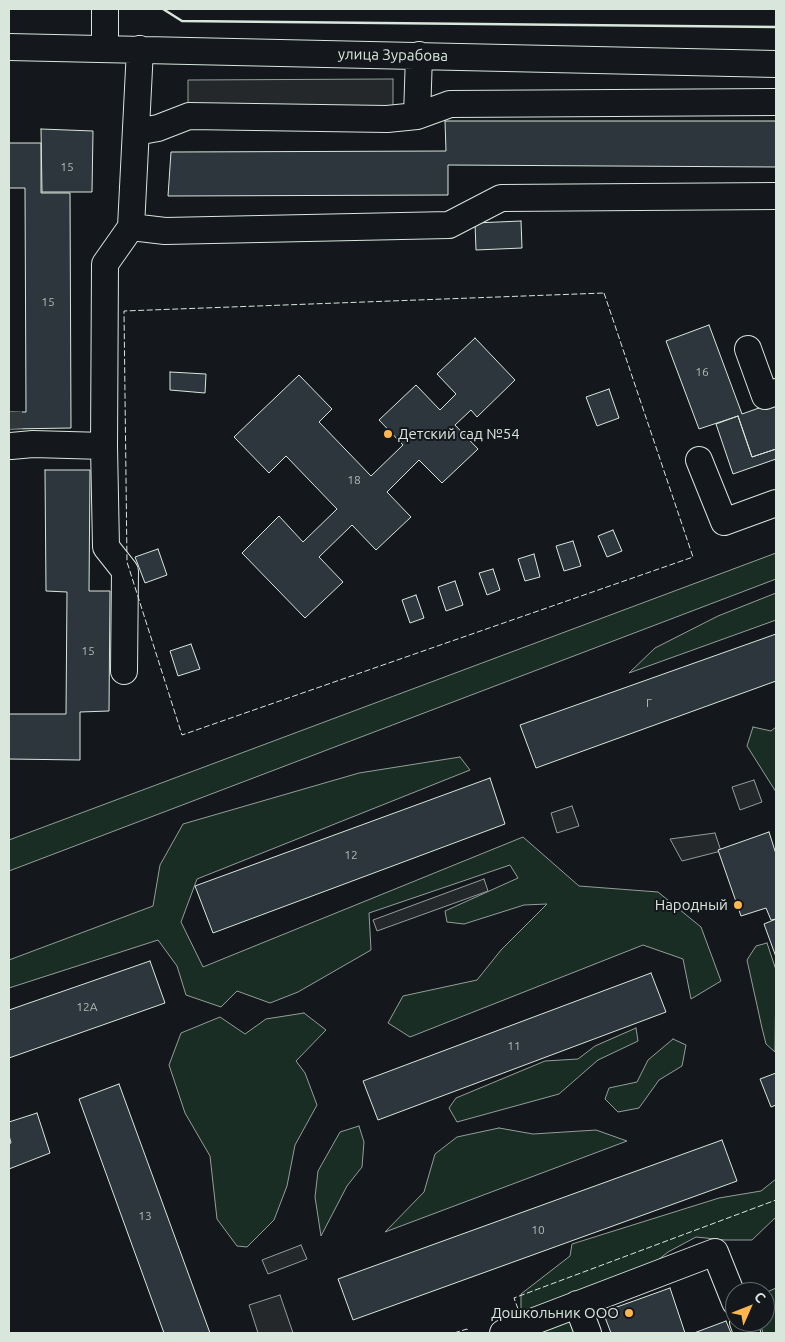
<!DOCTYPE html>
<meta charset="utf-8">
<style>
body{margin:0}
#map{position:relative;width:785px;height:1342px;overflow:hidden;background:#14181c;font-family:Ubuntu,sans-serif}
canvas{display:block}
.frame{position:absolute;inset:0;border:10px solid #d8e6dc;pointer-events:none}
.north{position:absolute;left:725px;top:1282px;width:50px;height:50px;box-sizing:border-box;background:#14181c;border:1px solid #626a69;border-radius:50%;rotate:46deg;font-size:14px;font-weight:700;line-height:20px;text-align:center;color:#d8e6dc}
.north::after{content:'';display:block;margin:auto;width:18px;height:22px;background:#ffb74d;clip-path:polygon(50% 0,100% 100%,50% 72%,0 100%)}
</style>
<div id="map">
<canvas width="785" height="1342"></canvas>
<div class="frame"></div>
<div class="north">С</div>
</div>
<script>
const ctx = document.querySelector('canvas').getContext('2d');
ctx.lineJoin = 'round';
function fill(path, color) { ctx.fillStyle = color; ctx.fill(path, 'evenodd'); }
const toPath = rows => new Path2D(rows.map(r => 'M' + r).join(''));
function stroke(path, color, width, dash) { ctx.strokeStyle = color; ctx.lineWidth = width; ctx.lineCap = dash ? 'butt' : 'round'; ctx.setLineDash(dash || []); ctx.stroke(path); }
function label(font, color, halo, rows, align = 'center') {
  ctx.font = font + ' Ubuntu,sans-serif'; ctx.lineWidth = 4; ctx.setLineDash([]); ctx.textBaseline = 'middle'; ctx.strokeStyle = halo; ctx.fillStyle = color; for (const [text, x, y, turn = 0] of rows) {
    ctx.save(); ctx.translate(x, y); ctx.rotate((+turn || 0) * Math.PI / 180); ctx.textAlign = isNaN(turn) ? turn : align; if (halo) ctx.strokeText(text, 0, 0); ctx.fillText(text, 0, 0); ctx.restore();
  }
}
const green = toPath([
 [776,553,776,579,9,871,9,840,776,553],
 [776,593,776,620,629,673,655,648,718,616,776,593],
 [753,727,771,731,776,727,776,792,747,746,753,727],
 [460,757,470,770,197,879,181,922,203,967,523,837,579,886,658,892,701,927,721,981,691,999,683,959,643,945,410,1037,388,1023,403,996,477,980,501,950,547,904,524,905,464,924,447,922,445,911,518,878,510,865,369,913,371,950,298,992,270,1003,237,991,221,1007,186,995,177,966,158,940,9,988,9,960,153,906,160,865,183,824,359,773,460,757],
 [767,943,776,970,775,1052,766,1044,762,1028,747,960,756,946,767,943],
 [304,1013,326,1030,296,1061,305,1073,317,1105,295,1145,287,1186,274,1220,247,1247,237,1246,217,1219,210,1156,185,1113,169,1065,181,1033,220,1017,245,1034,266,1019,304,1013],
 [636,1028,638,1041,598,1060,559,1094,457,1122,449,1108,456,1098,545,1061,578,1059,595,1046,636,1028],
 [673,1039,686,1045,682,1066,659,1080,639,1108,618,1112,605,1099,609,1088,637,1082,648,1060,673,1039],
 [359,1126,364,1142,362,1167,347,1186,321,1236,315,1197,318,1171,340,1132,359,1126],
 [499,1128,533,1134,596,1130,627,1141,385,1232,424,1192,435,1154,457,1137,499,1128],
 [776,1179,776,1217,752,1240,725,1240,696,1237,668,1252,647,1269,580,1291,599,1333,527,1333,521,1312,521,1294,570,1256,572,1244,719,1198,761,1191,776,1179],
 [776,1288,776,1333,763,1333,760,1322,765,1322,765,1293,776,1288]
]);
const parking = toPath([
 [393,79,393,108,188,110,188,80,393,79],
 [754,780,762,802,740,810,732,787,754,780],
 [572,806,579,826,557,833,551,813,572,806],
 [715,833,721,851,682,861,670,839,715,833],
 [484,879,488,891,377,931,373,920,484,879],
 [301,1245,307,1259,268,1274,262,1260,301,1245],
 [280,1295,293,1333,258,1333,249,1305,280,1295]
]);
const building = toPath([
 [445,121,776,121,776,167,448,165,448,195,168,196,171,152,446,151,445,121],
 [41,129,93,131,92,192,42,192,41,129],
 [9,143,41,143,41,193,70,193,71,428,9,429,9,412,26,412,25,188,9,188,9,143],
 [521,221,522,248,476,250,475,223,521,221],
 [709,325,742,414,776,402,776,449,752,457,738,416,699,429,666,341,709,325],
 [475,338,515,380,477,417,471,410,455,425,478,449,442,483,419,460,387,492,411,517,376,550,352,525,319,557,343,582,305,618,242,553,279,516,303,542,337,509,286,456,269,473,234,437,299,375,332,409,319,422,371,476,403,445,379,420,416,385,440,410,456,394,437,374,475,338],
 [170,372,206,374,205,393,170,390,170,372],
 [609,389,619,418,597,426,586,397,609,389],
 [738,416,752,457,776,449,776,459,733,474,716,424,738,416],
 [45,470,90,470,89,591,110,591,109,711,80,712,80,760,9,759,9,714,66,714,67,592,46,591,45,470],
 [613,530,622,551,607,557,598,536,613,530],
 [573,541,581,566,564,571,556,546,573,541],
 [158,549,167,575,145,583,135,557,158,549],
 [534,554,540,577,525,581,518,559,534,554],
 [493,569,500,590,487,595,479,573,493,569],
 [455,581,463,605,446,611,438,587,455,581],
 [416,595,424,618,410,623,402,600,416,595],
 [776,634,776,681,536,768,520,725,776,634],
 [191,644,200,669,178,676,170,651,191,644],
 [490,778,505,824,213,933,195,886,490,778],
 [769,832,776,854,776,919,771,920,766,908,741,916,718,850,769,832],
 [776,919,776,957,764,924,776,919],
 [150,961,165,1003,9,1058,9,1010,150,961],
 [651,973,666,1012,378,1120,363,1081,651,973],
 [776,1073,776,1105,771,1107,760,1079,776,1073],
 [119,1084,210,1333,164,1333,79,1099,119,1084],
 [37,1113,50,1153,9,1169,9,1144,11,1143,9,1135,9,1122,37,1113],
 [722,1140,737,1181,353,1320,338,1279,722,1140],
 [670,1288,685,1333,611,1333,603,1312,670,1288],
 [726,1321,731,1333,694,1333,726,1321]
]);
const minorTunnel = toPath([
 [9,412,10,429]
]);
const minor = toPath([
 [9,47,776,64],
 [105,48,105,9],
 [417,116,450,104,776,102],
 [136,132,158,128,189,116,387,119,417,116,419,55],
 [131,227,165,231,449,225,501,198,776,196],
 [748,349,765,396,776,392],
 [11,446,33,444,104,446,105,264,131,227,140,49],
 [104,446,106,547,125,571,124,671],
 [699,460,724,522,776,503],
 [577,1304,588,1333],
 [743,1322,747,1333],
 [503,1333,715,1252,735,1302]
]);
const fence = toPath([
 [604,293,693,557,182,735,127,562,124,311,604,293],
 [521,1317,514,1298,776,1200],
 [454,1333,467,1329,469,1333]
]);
const wall = toPath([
 [163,9,182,21,776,27]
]);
const markers = [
 [388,434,5,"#ffb74d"],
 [738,905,5,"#ffb74d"],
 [629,1313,5,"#ffb74d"]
];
const numberNames = [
 ["15",67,167],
 ["15",48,302],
 ["16",702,372],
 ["18",354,480],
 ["15",88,651],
 ["Г",649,703],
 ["12",351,855],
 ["12А",87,1007],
 ["11",514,1046],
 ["13",145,1216],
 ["10",538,1230]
];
const streetNames = [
 ["улица Зурабова",393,55,1]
];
const poiNames = [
 ["Детский сад №54",398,434,"left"],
 ["Народный",728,905],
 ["Дошкольник ООО",619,1313]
];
fill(green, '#1a2d24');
stroke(green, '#939e99', 1);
fill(parking, '#24282b');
stroke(parking, '#939e99', 1);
fill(building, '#2c363c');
stroke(building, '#d8e6dc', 1);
stroke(minorTunnel, '#313739', 26, [26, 13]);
stroke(minor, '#d8e6dc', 28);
stroke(minor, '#14181c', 26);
stroke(fence, '#d8e6dc', 1, [6, 2.5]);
stroke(wall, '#d8e6dc', 2.5);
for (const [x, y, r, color] of markers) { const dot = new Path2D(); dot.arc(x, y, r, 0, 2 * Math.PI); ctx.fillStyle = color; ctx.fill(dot); stroke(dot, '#14181c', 2); }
label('12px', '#adbab4', null, numberNames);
label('15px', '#d8e6dc', '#14181c', streetNames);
label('15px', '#d8e6dc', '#14181c', poiNames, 'right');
</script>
